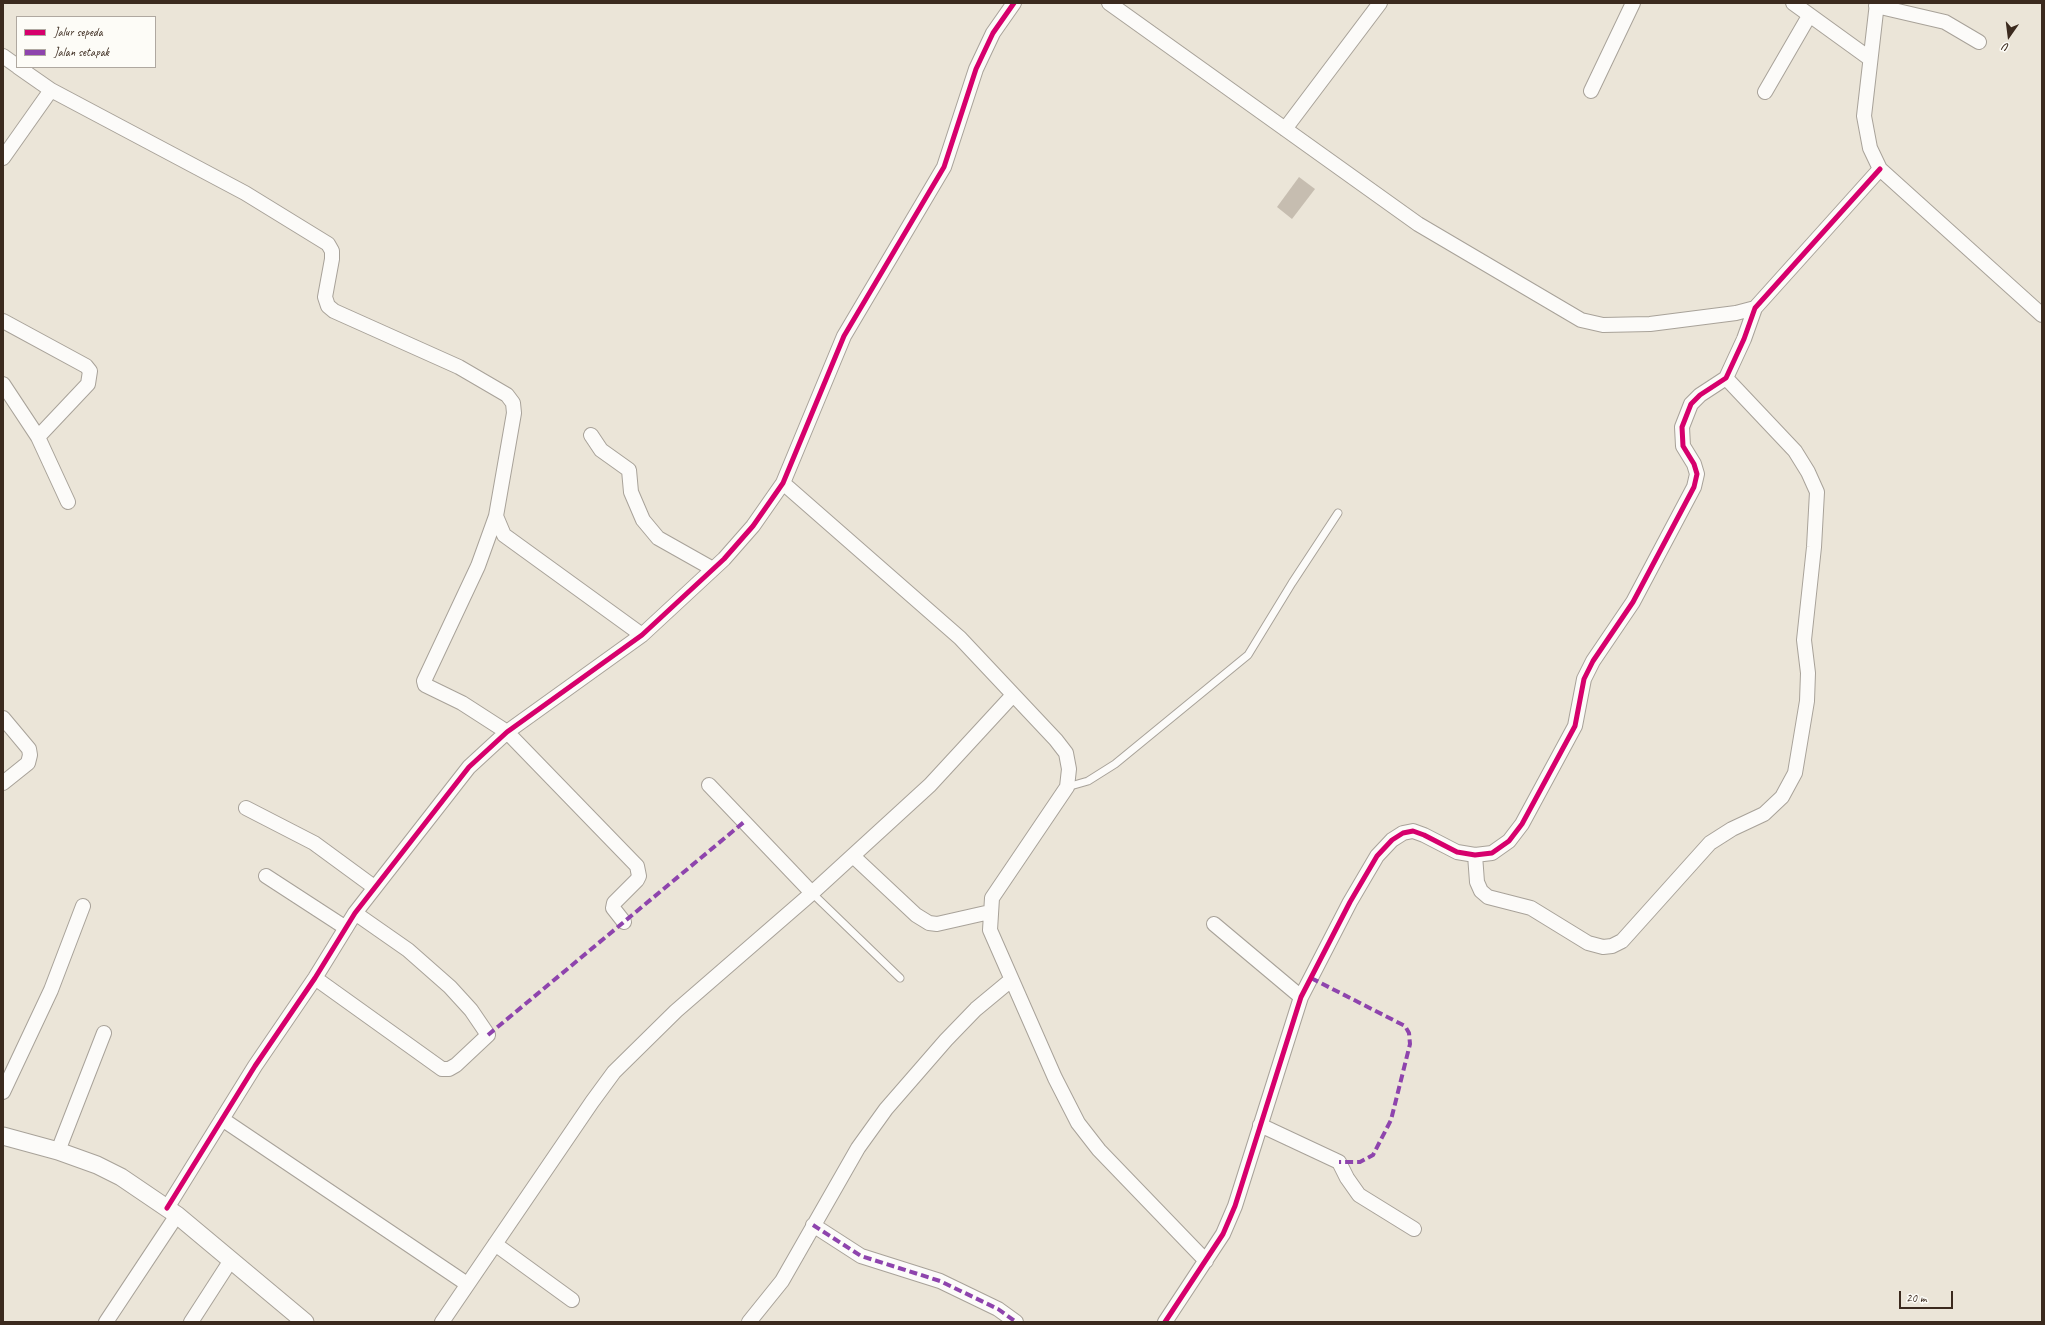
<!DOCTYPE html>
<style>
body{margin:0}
#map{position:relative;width:2045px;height:1325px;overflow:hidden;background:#ebe5d8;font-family:Caveat,sans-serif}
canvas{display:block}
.frame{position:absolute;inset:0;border:4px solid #3b2a1e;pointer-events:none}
.legend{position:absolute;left:16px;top:16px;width:140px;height:52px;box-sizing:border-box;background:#fdfcf7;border:1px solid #afa8a0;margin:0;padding:5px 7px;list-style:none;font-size:12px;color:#3b2a1e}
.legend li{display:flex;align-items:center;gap:8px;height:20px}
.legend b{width:20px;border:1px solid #afa8a0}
.north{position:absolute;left:1989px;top:16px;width:40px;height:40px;-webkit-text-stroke:3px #fdfcf7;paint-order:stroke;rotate:194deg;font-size:11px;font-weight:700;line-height:16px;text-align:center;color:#3b2a1e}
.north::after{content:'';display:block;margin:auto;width:14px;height:18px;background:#3b2a1e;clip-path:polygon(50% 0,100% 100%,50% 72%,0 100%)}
.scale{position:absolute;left:1899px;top:1291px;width:54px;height:18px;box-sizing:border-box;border:2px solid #3b2a1e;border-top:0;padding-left:5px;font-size:12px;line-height:14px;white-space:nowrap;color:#3b2a1e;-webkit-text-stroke:3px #fdfcf7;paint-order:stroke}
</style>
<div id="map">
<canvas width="2045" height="1325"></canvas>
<div class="frame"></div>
<ul class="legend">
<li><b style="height:5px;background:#d6006c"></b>Jalur sepeda</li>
<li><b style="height:5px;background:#8e44ad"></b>Jalan setapak</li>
</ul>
<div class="north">U</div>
<div class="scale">20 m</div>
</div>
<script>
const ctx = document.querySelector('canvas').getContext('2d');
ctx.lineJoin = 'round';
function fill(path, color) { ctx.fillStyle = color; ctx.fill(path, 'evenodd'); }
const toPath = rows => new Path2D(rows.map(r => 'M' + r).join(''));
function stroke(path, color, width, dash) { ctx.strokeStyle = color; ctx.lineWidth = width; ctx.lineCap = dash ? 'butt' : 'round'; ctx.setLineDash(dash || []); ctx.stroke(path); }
const building = toPath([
 [1299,177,1315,189,1292,219,1277,207]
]);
const service = toPath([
 [1067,787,1088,781,1115,764,1248,655,1292,583,1338,513],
 [812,893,900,978]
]);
const minor = toPath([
 [1109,3,1418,224,1581,320,1603,325,1650,324,1736,313,1755,308],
 [1793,3,1869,58],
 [1877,3,1864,116,1870,148,1880,169,2042,315],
 [1876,6,1945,22,1979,42],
 [3,56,17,66],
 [18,67,51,90,245,193,328,244,332,251,332,259,325,297,328,306,334,311,459,367,507,395,513,403,514,413,496,516,504,535,642,635],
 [1591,91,1633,3],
 [1765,92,1809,16],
 [1285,129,1380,3],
 [3,158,51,90],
 [3,321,86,366,90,371,88,384,38,437],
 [3,384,38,437,68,502],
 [591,435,601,450,629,470,631,492,643,520,658,538,713,569],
 [783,483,960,638,1056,740,1066,753,1069,769,1067,787,992,898,990,930,1055,1078,1078,1123,1099,1150,1206,1261],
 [496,516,478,566,424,681,425,685,462,703,507,732,637,866,639,876,637,880,614,903,613,908,624,922],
 [3,718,29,749,30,755,28,763,3,783],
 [709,785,812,893],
 [246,808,314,843,374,887],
 [1475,855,1477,882,1481,891,1488,897,1531,908,1588,943,1603,947,1612,946,1622,941,1710,843,1732,829,1764,814,1782,797,1795,773,1807,701,1808,673,1804,640,1814,547,1817,492,1808,472,1795,451,1726,378],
 [853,856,916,915,929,923,937,924,990,912],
 [266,876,346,928],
 [1214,924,1301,997],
 [315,978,442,1069,449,1069,456,1065,488,1035,471,1010,450,987,408,950,355,913],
 [3,1092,51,990,83,906],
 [222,1119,467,1284],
 [1260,1125,1339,1162,1347,1178,1359,1195,1414,1229],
 [58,1151,104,1033],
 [167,1208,255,1066,315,978,355,913,469,767,507,732,642,635,724,559,753,526,783,483,844,336,944,167,976,69,993,33,1014,3],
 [813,1225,861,1256,940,1281,998,1309,1016,1322],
 [495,1244,572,1300],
 [106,1322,177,1215],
 [191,1322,231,1260],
 [442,1322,592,1102,614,1072,676,1011,812,893,930,785,1013,695],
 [749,1322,782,1281,858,1148,886,1109,946,1040,976,1009,1011,980],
 [1165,1322,1223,1234,1235,1206,1301,997,1350,902,1377,856,1392,840,1403,833,1413,831,1424,835,1457,852,1475,855,1492,853,1509,841,1522,824,1575,726,1584,679,1593,661,1633,602,1694,487,1697,474,1694,464,1683,446,1682,427,1691,404,1700,395,1726,378,1744,339,1755,308,1880,169]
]);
const tertiary = toPath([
 [3,1136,58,1151,97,1165,121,1177,177,1215,305,1322]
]);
const quiet = toPath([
 [1311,978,1405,1026,1409,1033,1410,1044,1391,1120,1373,1155,1360,1162,1339,1162],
 [488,1035,744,822],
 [813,1225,861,1256,940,1281,998,1309,1016,1322]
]);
const cycleway = toPath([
 [167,1208,255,1066,315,978,355,913,469,767,507,732,642,635,724,559,753,526,783,483,844,336,944,167,976,69,993,33,1014,3],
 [1165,1322,1223,1234,1235,1206,1301,997,1350,902,1377,856,1392,840,1403,833,1413,831,1424,835,1457,852,1475,855,1492,853,1509,841,1522,824,1575,726,1584,679,1593,661,1633,602,1694,487,1697,474,1694,464,1683,446,1682,427,1691,404,1700,395,1726,378,1744,339,1755,308,1880,169]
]);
fill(building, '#c6bdb0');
stroke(service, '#a8a299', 9);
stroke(minor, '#a8a299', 16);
stroke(tertiary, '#a8a299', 19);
stroke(service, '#fcfbf9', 7);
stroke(minor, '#fcfbf9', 14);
stroke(tertiary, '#fcfbf9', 17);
stroke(quiet, '#8e44ad', 4, [8, 4]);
stroke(cycleway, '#d6006c', 5);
</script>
